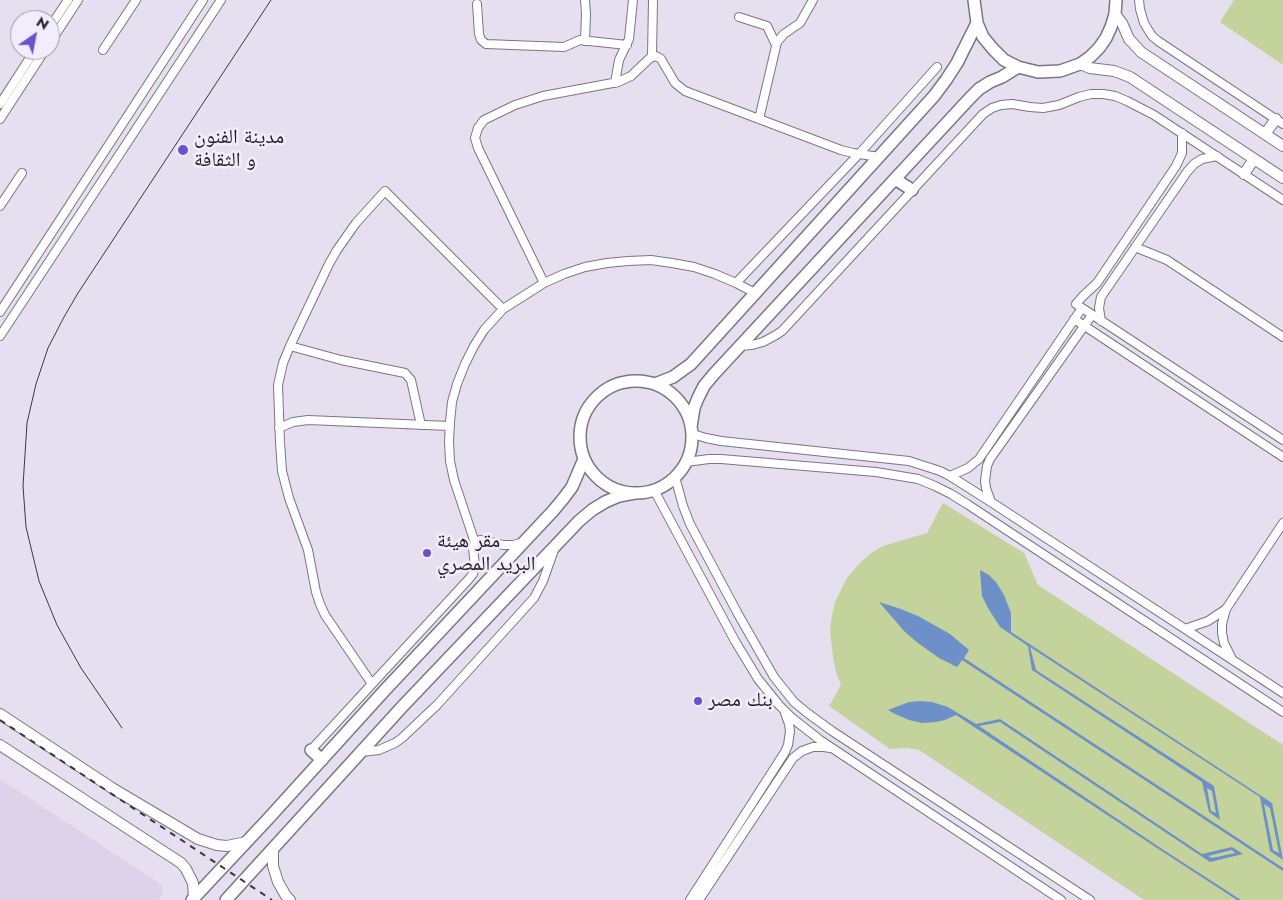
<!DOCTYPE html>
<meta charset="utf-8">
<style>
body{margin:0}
#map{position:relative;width:1283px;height:900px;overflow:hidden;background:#e6dff0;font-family:Jost,sans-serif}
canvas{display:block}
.north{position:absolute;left:10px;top:10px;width:50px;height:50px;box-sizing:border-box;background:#f3ecfd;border:1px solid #9e98a5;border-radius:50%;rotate:33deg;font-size:14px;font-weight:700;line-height:20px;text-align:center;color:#1e1b21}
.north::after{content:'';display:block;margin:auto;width:18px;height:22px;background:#6754cd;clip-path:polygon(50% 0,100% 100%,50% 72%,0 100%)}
</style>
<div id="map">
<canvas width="1283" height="900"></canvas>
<div class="north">N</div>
</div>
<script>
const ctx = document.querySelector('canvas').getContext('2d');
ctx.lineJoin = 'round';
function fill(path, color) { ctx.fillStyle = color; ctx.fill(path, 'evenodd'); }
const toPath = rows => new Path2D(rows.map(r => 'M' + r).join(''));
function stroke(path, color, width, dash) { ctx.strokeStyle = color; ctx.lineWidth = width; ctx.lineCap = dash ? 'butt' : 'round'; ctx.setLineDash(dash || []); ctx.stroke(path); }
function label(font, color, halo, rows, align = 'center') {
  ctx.font = font + ' Jost,"Noto Naskh Arabic",sans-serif'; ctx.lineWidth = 5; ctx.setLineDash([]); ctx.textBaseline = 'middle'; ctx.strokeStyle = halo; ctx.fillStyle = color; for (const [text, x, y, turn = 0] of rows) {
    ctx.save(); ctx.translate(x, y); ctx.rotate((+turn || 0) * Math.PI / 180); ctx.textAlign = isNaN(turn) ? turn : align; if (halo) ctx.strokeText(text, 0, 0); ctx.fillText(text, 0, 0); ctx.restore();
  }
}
const built = toPath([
 [0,779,162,885,162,895,158,900,0,900]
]);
const green = toPath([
 [1234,0,1283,0,1283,65,1220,22],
 [943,503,1024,553,1038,585,1283,745,1283,900,1144,900,919,750,907,748,890,749,829,706,841,685,836,672,833,657,830,630,832,615,835,602,847,578,858,565,870,554,883,546,927,533]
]);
const water = toPath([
 [980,570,989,575,996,582,1004,595,1011,613,1011,632,1272,803,1283,860,1270,851,1260,797,1030,647,1036,670,1214,786,1220,820,1209,812,1202,782,1032,670,1028,646,1000,627,988,608,982,596],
 [1207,788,1212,791,1216,813,1211,811],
 [1264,804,1270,808,1279,853,1273,850],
 [879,602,898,608,918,616,950,634,969,650,964,658,1283,868,1283,871,962,660,957,667,939,658,918,643,905,632],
 [921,701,932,702,948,707,976,724,1000,719,1202,854,1232,847,1243,854,1210,862,1000,722,979,726,1159,847,1241,900,1237,900,1157,848,956,715,945,720,936,722,922,723,909,720,895,714,888,710,909,702],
 [1232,850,1235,853,1212,858,1208,856]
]);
const street = toPath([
 [1139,0,1140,9,1144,23,1152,36,1158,41,1283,124],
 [477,4,479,34,481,40,486,44,564,47,580,40,627,45],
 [739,17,767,26,776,45],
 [50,27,68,0],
 [585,41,586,14,585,0],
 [50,43,78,0],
 [103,50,136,0],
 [652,56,653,0],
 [615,83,619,60,629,39,633,0],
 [0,104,35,50],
 [0,119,45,50],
 [759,119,777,42,784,34,800,23,813,0],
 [1182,133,1182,153,1176,166,1097,283,1082,297,1076,304,1283,440],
 [0,206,22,173],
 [1135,247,1167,260,1283,337],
 [544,283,478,148,475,138,478,128,484,120,515,105,543,96,618,82,631,76,650,58,656,56,661,59,675,83,685,91,841,150,853,153,879,157],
 [736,283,859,154,937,67],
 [0,312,203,0],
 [1074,319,1283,457],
 [1101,321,1099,308,1101,297,1187,172,1194,164,1202,159,1217,156],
 [0,336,221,0],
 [290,346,341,360,405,373,411,380,421,425],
 [740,346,752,345,763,342,776,335,782,331,983,114,992,108,1001,105,1012,104,1030,107,1043,108,1059,105,1079,97,1091,94,1103,94,1115,96,1127,101,1154,115,1283,200],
 [279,428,293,422,308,420,450,426],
 [692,431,696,435,706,438,721,441,909,461,940,471,950,476,991,502,1283,693],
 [686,462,709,459,721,459,876,472,918,479,935,486,951,494,967,504,1283,712],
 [950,476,968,468,979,459,1082,308],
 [675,477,683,506,690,524,738,614,774,677,794,702,806,712,832,731,1090,900],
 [654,490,735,641,758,679,779,705,792,718,820,740,1061,900],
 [991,502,986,488,985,481,987,466,990,459,1092,315],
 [475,543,454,480,450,461,449,441,450,422,452,402,457,384,465,364,474,346,484,330,503,309,544,283,564,274,585,267,607,263,628,261,651,260,672,263,694,267,715,274,736,283,755,293],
 [1185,629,1208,621,1226,609],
 [1231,657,1224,643,1222,633,1222,624,1226,609,1283,523],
 [372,684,325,615,320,604,316,592,308,550,289,498,282,471,280,442,278,385,283,363,290,346,329,264,337,250,356,223,385,191,503,309],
 [311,750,468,580,473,574,475,566,473,548,475,543,480,540,483,540,503,545,513,545,521,543],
 [361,752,379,750,395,743,402,738,437,705,534,598,543,581,554,550],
 [690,900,785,752,788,745,790,731,789,724,785,713],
 [699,900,793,758,802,751,813,747,824,747,830,748]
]);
const secondary = toPath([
 [1115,14,1122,23,1129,39,1141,52,1283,146],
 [1080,64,1090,68,1114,71,1130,77,1283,178],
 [1265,134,1276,119],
 [1244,174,1254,159],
 [0,714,112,788,198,839,217,845,227,846,246,842],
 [0,745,181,863,186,869,193,883,194,898],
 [273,849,273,866,278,882,286,896,290,900]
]);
const primary = toPath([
 [974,0,977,23,983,37,993,49,1004,60,1018,67,1038,72,1060,71,1080,64,1090,57,1099,48,1106,38,1111,27,1115,14,1116,0],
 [895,179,912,190],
 '580 437a56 56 0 1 1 112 0a56 56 0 1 1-112 0Z',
 [655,384,673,377,691,364,934,96,946,80,957,63,977,23],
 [691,427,694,408,698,398,704,386,714,374,970,98,979,89,990,82,1002,77,1018,67],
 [311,750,322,760],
 [192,900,268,819,385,690,553,511,563,499,572,487,584,459],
 [226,900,402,707,579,521,592,510,605,502,619,496,635,493]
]);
const tram = toPath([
 [122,728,81,668,57,625,39,581,26,527,23,486,27,423,36,384,48,348,64,317,78,293,271,0]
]);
const rail = toPath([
 [0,720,272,900]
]);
const markers = [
 [183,150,6,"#6754cd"],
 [427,553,5,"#6754cd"],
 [698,701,5,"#6754cd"]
];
const poiNames = [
 ["مدينة الفنون",194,138],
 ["و الثقافة",194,161],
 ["مقر هيئة",437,542],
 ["البريد المصري",437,565],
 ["بنك مصر",708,701]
];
fill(built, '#dcd2e9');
fill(green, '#c3d39b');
fill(water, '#6d90c8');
stroke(street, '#7b7584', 10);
stroke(secondary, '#7b7584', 12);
stroke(primary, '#7b7584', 14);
stroke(street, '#fff', 8);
stroke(secondary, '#fff', 10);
stroke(primary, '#fff', 11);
stroke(tram, '#3b373f', 1);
stroke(rail, '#3b373f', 2, [6, 6]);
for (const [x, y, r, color] of markers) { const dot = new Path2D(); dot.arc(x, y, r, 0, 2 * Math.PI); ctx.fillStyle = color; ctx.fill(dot); stroke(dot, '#f3ecfd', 2); }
label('20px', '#1e1b21', '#f3ecfd', poiNames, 'left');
</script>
